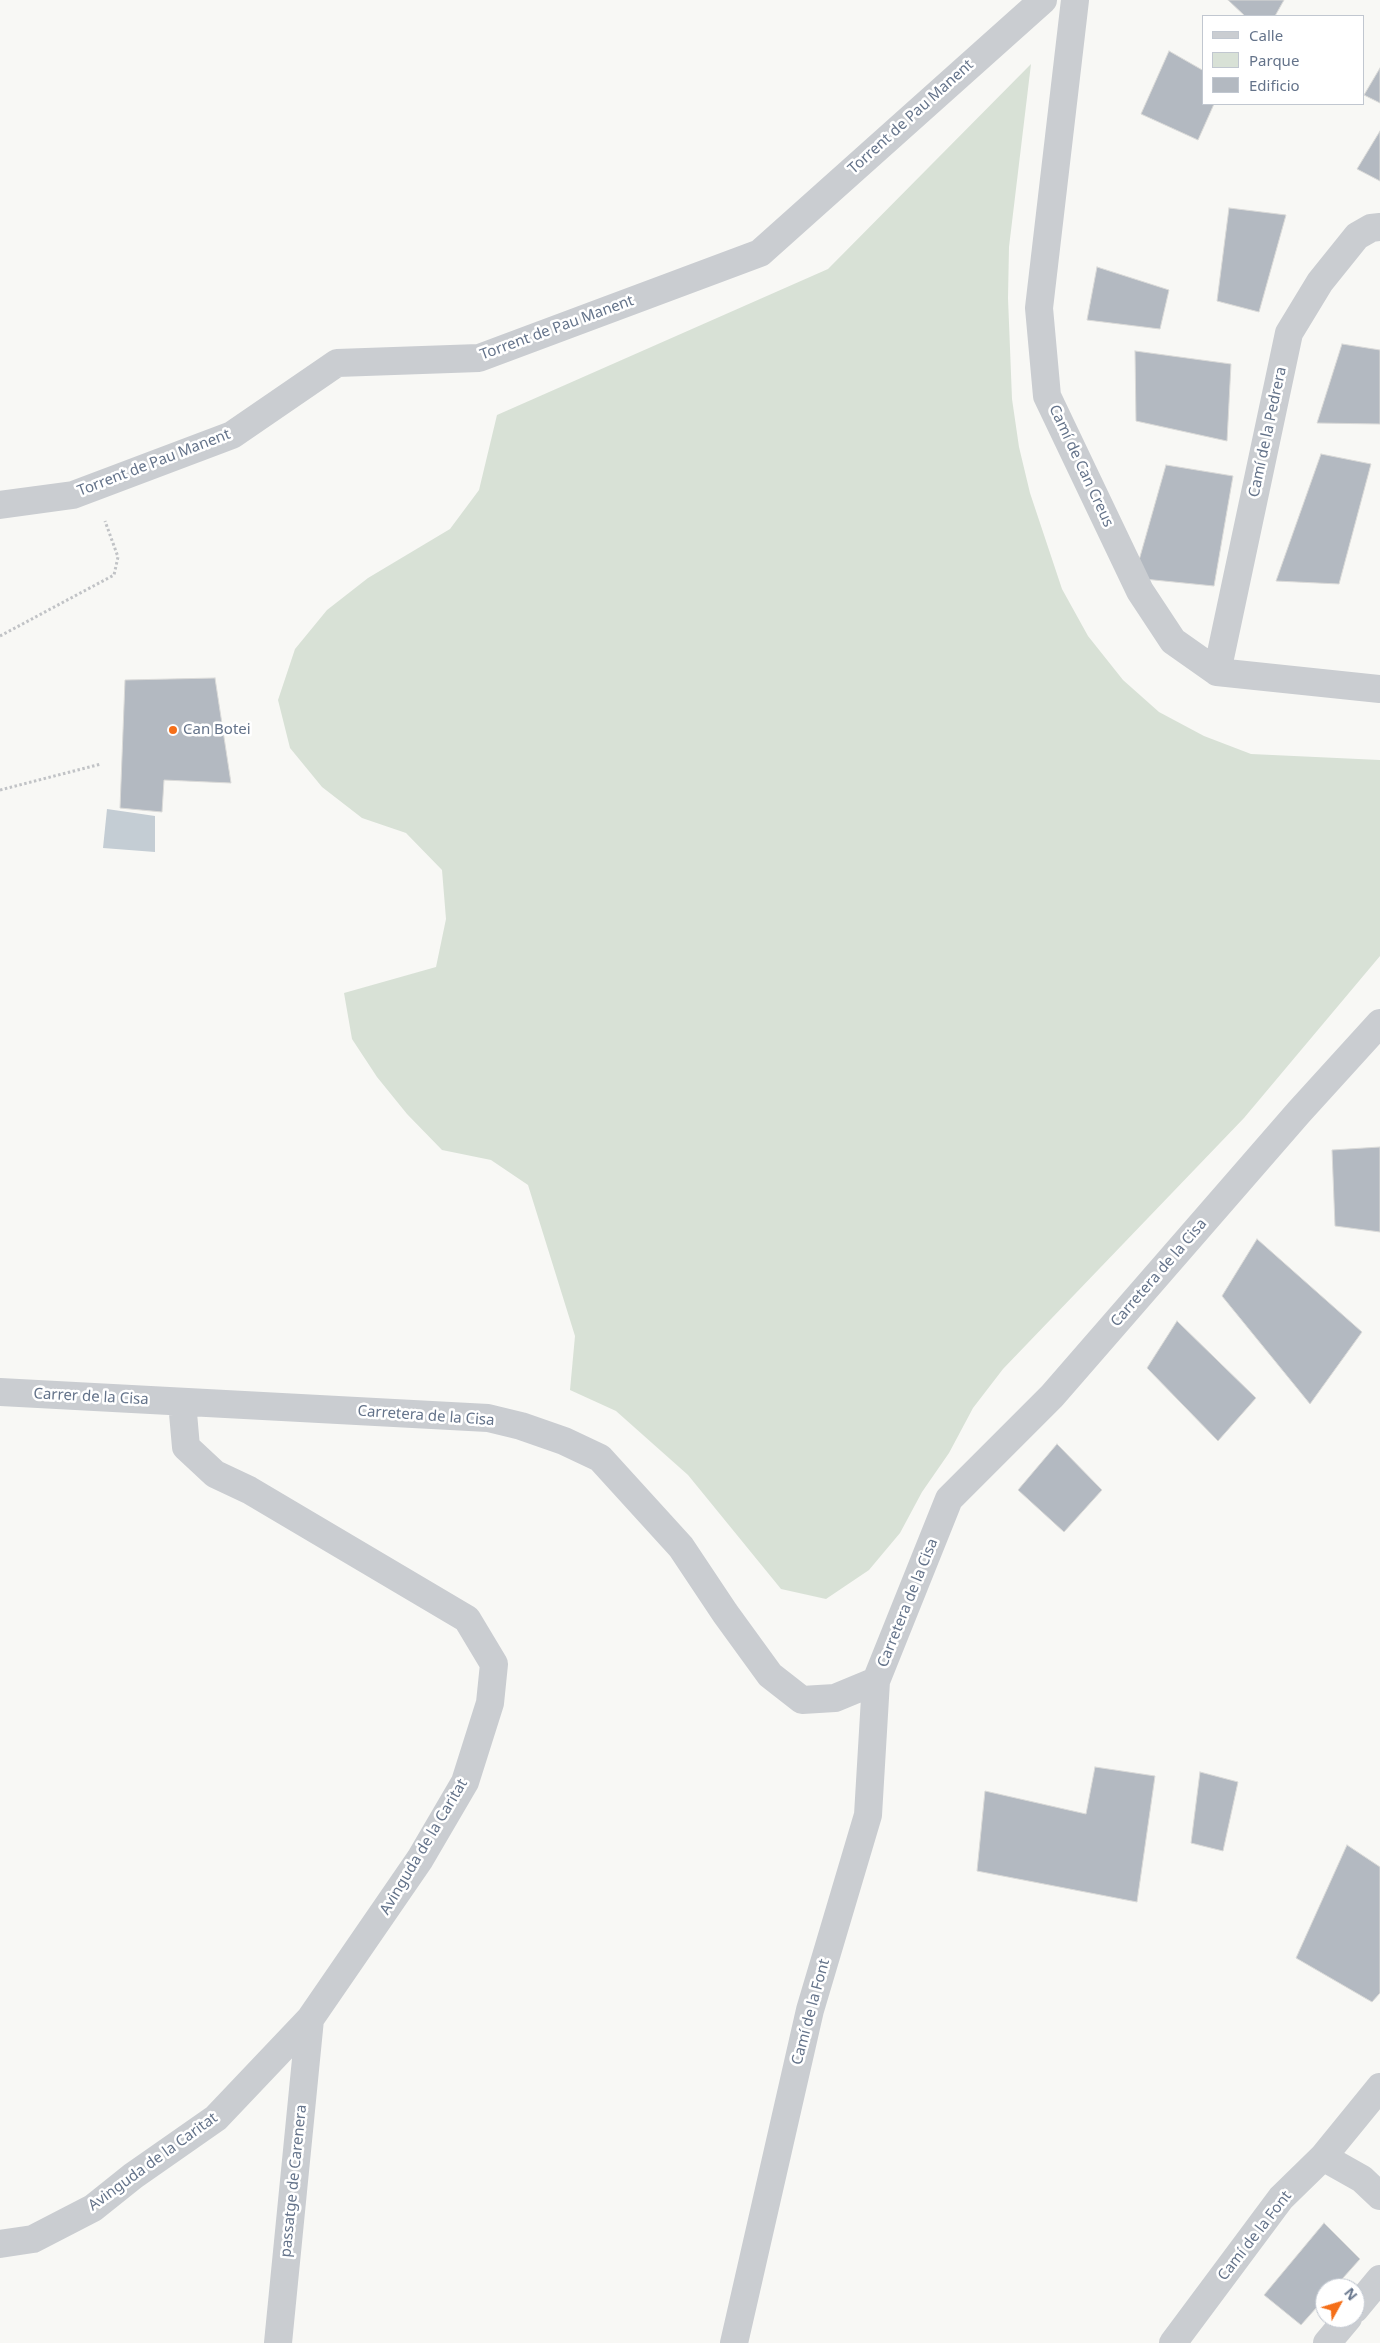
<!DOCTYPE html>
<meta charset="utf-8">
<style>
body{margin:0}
#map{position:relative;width:1380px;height:2343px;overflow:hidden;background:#f8f8f5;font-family:"Noto Sans",sans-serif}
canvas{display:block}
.legend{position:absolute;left:1202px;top:15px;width:162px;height:90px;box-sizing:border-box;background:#fff;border:1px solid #c1c7d0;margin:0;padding:6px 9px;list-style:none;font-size:15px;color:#64738a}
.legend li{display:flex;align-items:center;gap:10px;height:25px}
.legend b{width:25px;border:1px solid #c1c7d0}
.north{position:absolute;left:1315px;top:2278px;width:50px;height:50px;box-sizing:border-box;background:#fff;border:1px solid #c1c7d0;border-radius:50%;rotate:51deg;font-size:14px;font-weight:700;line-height:20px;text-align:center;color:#64738a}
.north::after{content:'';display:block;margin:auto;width:18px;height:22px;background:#f56f19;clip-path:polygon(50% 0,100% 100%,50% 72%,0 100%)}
</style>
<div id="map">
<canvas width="1380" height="2343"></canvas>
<ul class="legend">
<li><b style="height:6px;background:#cacdd1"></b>Calle</li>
<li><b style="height:14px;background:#d8e1d6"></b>Parque</li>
<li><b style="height:14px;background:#b3b9c1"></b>Edificio</li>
</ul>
<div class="north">N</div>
</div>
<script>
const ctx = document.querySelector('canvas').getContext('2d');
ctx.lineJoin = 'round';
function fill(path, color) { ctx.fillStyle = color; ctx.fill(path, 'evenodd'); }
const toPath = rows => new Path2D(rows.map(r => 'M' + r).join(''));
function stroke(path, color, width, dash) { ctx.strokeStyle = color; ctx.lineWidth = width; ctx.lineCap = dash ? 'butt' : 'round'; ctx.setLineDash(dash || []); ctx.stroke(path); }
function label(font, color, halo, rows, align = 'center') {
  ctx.font = font + ' "Noto Sans",sans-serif'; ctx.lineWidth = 5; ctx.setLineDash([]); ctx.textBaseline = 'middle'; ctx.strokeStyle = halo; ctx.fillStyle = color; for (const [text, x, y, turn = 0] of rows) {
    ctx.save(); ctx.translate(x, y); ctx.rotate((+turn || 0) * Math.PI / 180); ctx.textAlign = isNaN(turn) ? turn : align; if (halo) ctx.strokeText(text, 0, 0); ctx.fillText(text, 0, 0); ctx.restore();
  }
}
const green = toPath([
 [1031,64,1009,247,1008,298,1012,399,1019,447,1030,493,1062,589,1088,636,1123,680,1159,712,1204,736,1251,754,1380,760,1380,956,1244,1118,1003,1369,973,1408,949,1453,922,1492,900,1533,869,1570,826,1599,781,1589,688,1475,616,1411,570,1390,575,1336,528,1185,491,1160,442,1150,407,1114,377,1077,352,1039,344,993,436,967,446,919,442,870,406,833,362,818,322,787,290,748,278,700,295,649,327,610,368,578,450,529,479,490,497,415,828,269]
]);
const water = toPath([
 [107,809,155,816,155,852,103,848]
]);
const building = toPath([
 [1228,0,1284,0,1275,16,1245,16,1228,0],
 [1169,51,1204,71,1204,104,1214,104,1198,140,1141,114,1169,51],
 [1380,68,1380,103,1364,95,1380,68],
 [1380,131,1380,181,1357,169,1380,131],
 [1229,208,1286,215,1259,312,1217,301,1229,208],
 [1097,267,1169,290,1160,329,1087,320,1097,267],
 [1342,344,1380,350,1380,424,1317,423,1342,344],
 [1135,351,1231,364,1227,441,1136,421,1135,351],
 [1321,454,1371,464,1339,584,1276,581,1321,454],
 [1166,465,1233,476,1214,586,1134,578,1166,465],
 [215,678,231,783,164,780,162,812,120,808,125,680,215,678],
 [1380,1147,1380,1232,1335,1226,1332,1150,1380,1147],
 [1257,1239,1362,1332,1310,1404,1222,1296,1257,1239],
 [1177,1321,1256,1398,1218,1441,1147,1368,1177,1321],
 [1057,1444,1102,1490,1064,1532,1018,1490,1057,1444],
 [1095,1767,1155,1776,1137,1902,977,1871,985,1791,1086,1814,1095,1767],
 [1200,1772,1238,1782,1223,1851,1191,1843,1200,1772],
 [1347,1845,1380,1867,1380,1993,1372,2002,1296,1958,1347,1845],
 [1324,2223,1360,2259,1334,2288,1325,2288,1325,2298,1301,2325,1264,2295,1324,2223]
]);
const path = toPath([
 [0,636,114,575,118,557,105,521],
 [0,790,101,764]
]);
const street = toPath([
 [1075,0,1039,308,1047,396,1140,591,1173,641,1217,672,1380,689],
 [0,505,73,495,232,435,337,363,479,358,760,253,1043,0],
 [1217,672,1289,333,1320,282,1357,236,1371,228,1380,227],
 [0,1392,488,1418,521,1426,564,1441,600,1458,681,1547,725,1613,770,1675,802,1700,835,1698,876,1681],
 [1323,2157,1362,2179,1380,2196],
 [0,2244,33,2239,93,2208,133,2176,216,2118,310,2019,420,1859,465,1782,490,1703,494,1664,467,1619,249,1490,215,1474,186,1447,182,1402],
 [1355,2309,1380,2279],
 [278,2343,310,2019],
 [734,2343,810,2010,868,1815,876,1681,949,1499,1052,1396,1299,1112,1380,1023],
 [1173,2343,1281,2198,1323,2157,1380,2087],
 [1327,2343,1348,2318]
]);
const markers = [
 [173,730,5,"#f56f19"]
];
const streetNames = [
 ["Torrent de Pau Manent",911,117,-42],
 ["Torrent de Pau Manent",557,328,-20],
 ["Camí de la Pedrera",1268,432,-78],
 ["Torrent de Pau Manent",154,463,-21],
 ["Camí de Can Creus",1081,466,65],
 ["Carretera de la Cisa",1159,1273,-49],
 ["Carrer de la Cisa",91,1397,3],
 ["Carretera de la Cisa",426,1416,4],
 ["Carretera de la Cisa",908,1603,-68],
 ["Avinguda de la Caritat",424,1847,-59],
 ["Camí de la Font",811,2012,-75],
 ["Avinguda de la Caritat",153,2162,-36],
 ["passatge de Carenera",294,2181,-84],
 ["Camí de la Font",1255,2236,-52]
];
const poiNames = [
 ["Can Botei",183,730]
];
fill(green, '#d8e1d6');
fill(water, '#c4cdd4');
fill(building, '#b3b9c1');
stroke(building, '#dadad8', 1);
stroke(path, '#c1c3c6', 3, [2.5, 2.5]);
stroke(street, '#cacdd1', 28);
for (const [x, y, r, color] of markers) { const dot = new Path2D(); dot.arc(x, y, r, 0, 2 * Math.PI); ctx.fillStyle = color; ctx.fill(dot); stroke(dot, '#fff', 2); }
label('15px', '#64738a', '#fff', streetNames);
label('15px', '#64738a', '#fff', poiNames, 'left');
</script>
